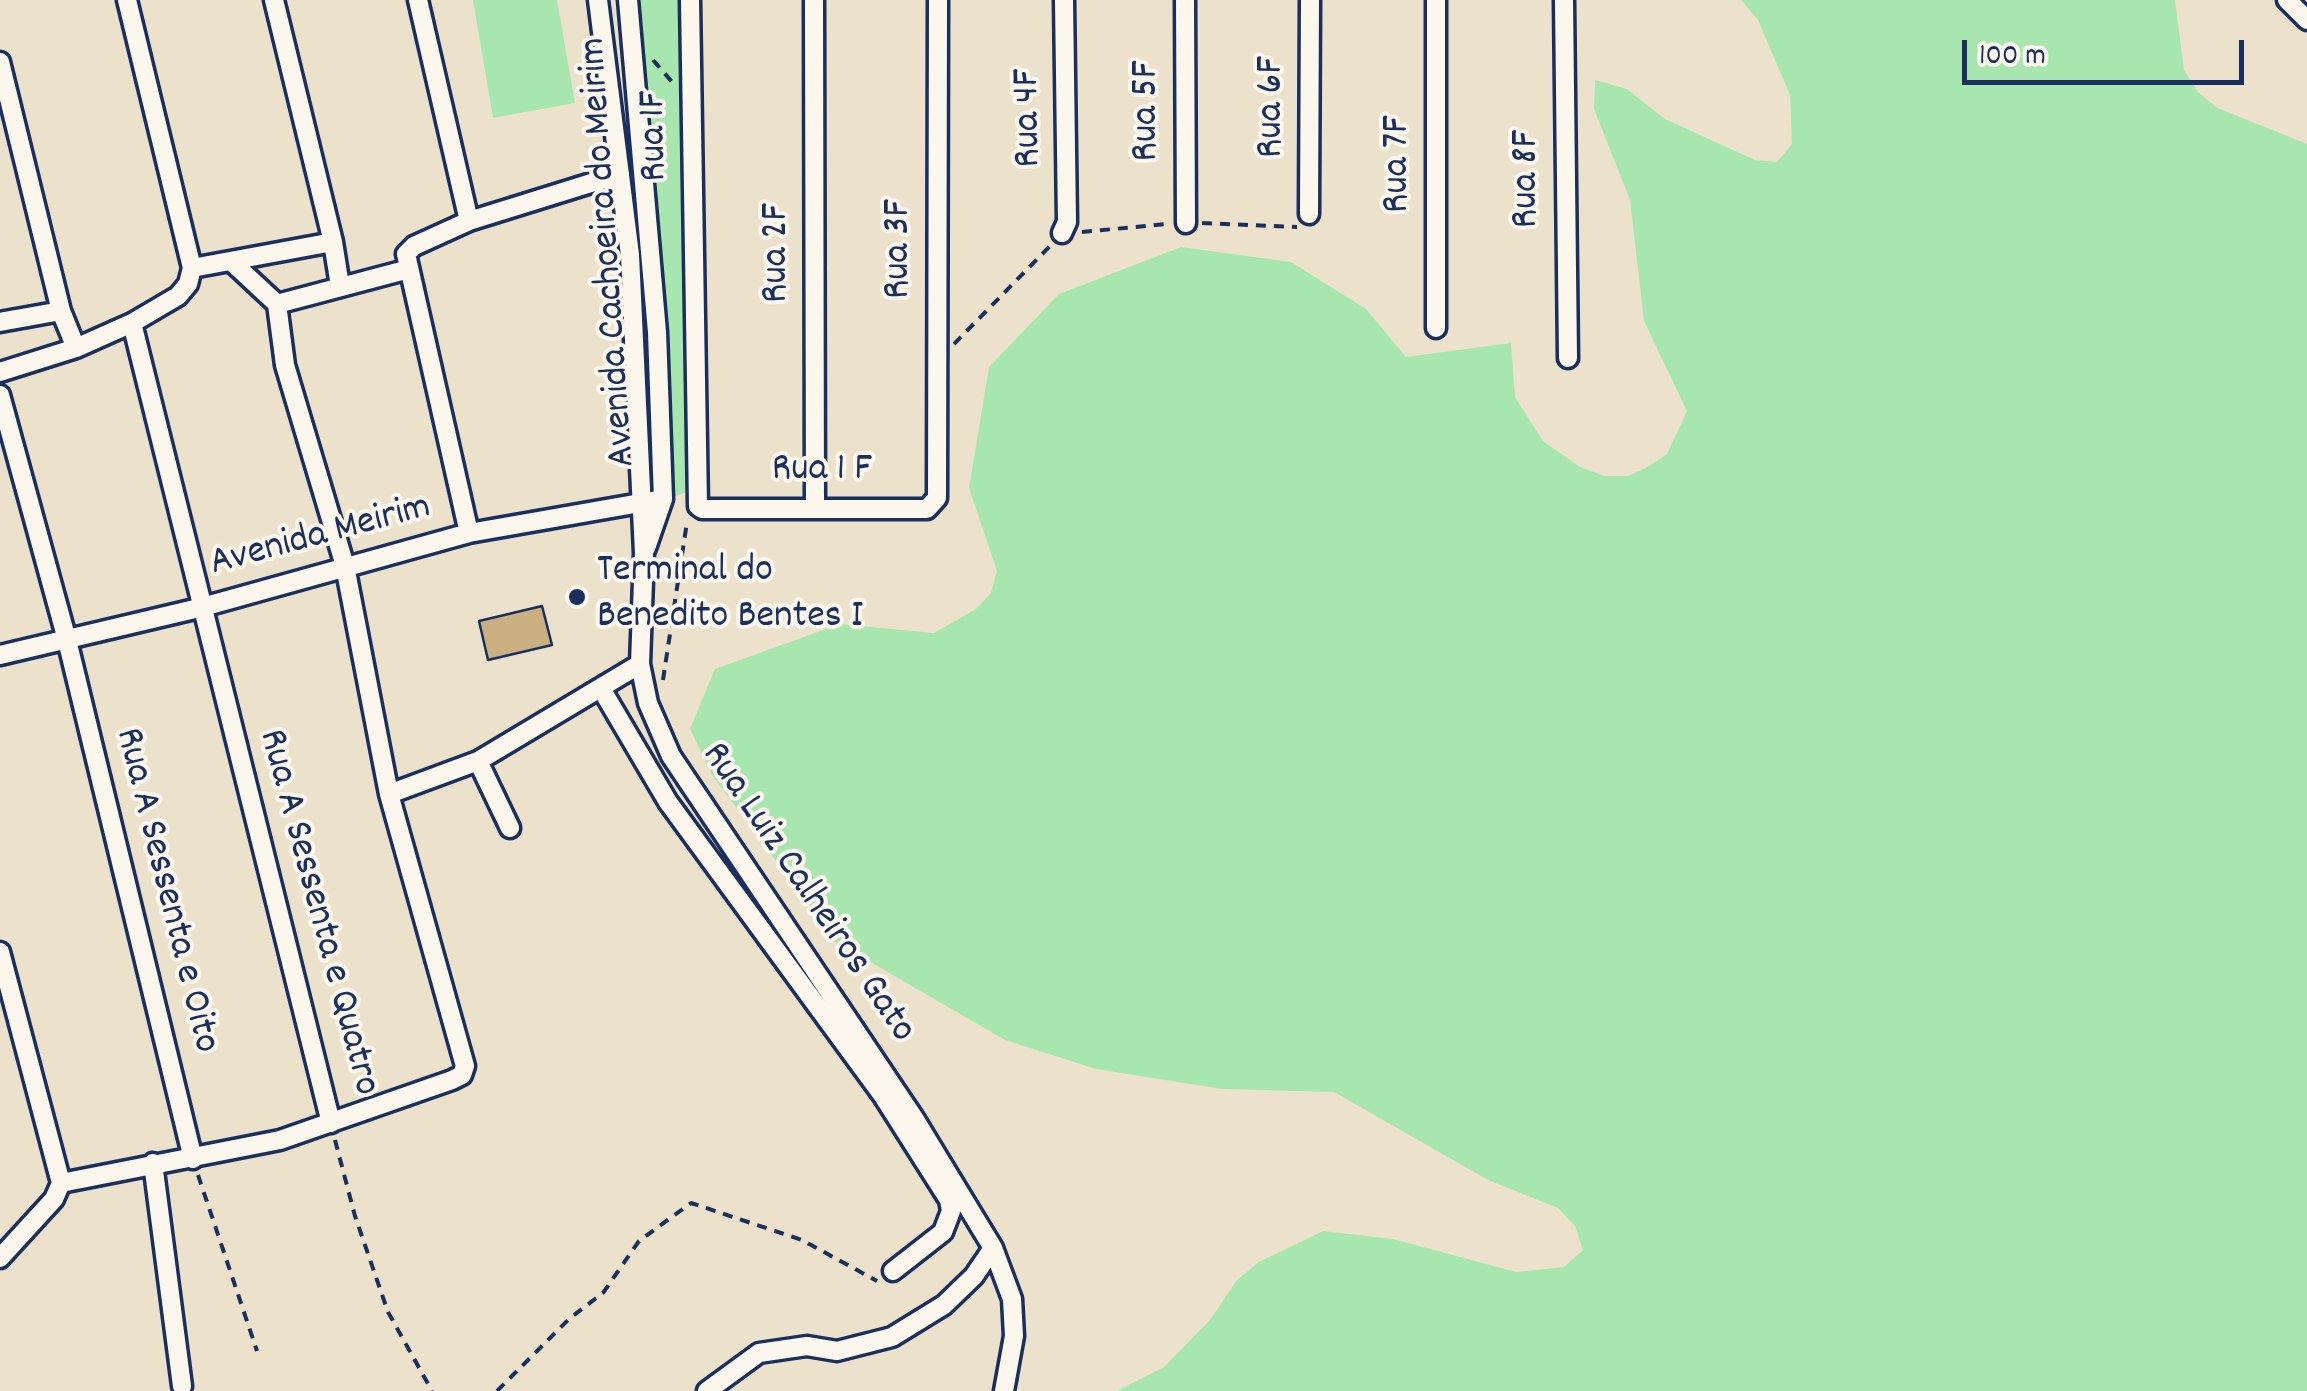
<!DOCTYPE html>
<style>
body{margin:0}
#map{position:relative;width:2307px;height:1391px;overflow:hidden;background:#ece2cc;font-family:Dekko,sans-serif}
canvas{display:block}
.scale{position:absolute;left:1962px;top:40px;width:282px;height:45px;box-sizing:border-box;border:5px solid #1b2f5e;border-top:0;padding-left:12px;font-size:30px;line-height:35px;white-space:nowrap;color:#1b2f5e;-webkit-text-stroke:8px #fbf7ec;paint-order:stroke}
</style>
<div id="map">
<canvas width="2307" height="1391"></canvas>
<div class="scale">100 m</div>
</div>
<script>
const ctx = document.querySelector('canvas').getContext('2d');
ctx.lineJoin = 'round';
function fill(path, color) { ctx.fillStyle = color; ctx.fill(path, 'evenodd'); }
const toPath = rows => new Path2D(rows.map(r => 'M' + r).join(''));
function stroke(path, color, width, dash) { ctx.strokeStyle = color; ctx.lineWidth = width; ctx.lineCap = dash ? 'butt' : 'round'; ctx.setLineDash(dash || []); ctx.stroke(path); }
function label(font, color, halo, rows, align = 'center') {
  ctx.font = font + ' Dekko,sans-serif'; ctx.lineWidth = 8; ctx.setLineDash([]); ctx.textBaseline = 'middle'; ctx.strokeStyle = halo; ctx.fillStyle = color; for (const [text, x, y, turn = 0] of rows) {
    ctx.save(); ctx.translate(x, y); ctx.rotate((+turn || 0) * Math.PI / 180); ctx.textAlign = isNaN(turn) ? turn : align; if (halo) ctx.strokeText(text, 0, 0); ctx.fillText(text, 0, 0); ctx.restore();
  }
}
const green = toPath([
 [473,0,557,0,575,103,493,118],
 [630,0,681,0,687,492,673,497],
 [1741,0,2175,0,2184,70,2198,92,2217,108,2307,144,2307,1391,1117,1391,1164,1367,1210,1320,1237,1280,1259,1262,1323,1231,1393,1239,1516,1272,1564,1267,1583,1250,1575,1226,1558,1208,1488,1180,1334,1092,1222,1089,1096,1069,1005,1040,836,942,712,775,690,729,715,669,840,624,934,633,976,609,991,593,997,571,969,488,989,367,1059,294,1181,247,1291,262,1366,309,1406,357,1511,343,1515,397,1543,441,1580,467,1605,476,1628,476,1649,466,1667,454,1687,411,1644,321,1630,200,1594,109,1595,80,1627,89,1665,119,1755,160,1777,162,1792,144,1790,95,1758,20]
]);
const building = toPath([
 [542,606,552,645,488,660,479,621,542,606]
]);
const path = toPath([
 [653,60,673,83],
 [1202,223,1297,227],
 [1082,232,1167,224],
 [954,344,1052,244],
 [663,680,687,522],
 [335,1140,355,1216,388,1312,432,1391],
 [198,1175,257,1351],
 [497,1391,570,1318,603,1293,639,1241,691,1203,802,1240,877,1281]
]);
const minor = toPath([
 [274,0,333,242,340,286],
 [418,0,469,221,414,246,406,254,469,533],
 [598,0,630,255,644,553,640,664,648,703,671,756,914,1118,993,1248,1012,1299,1014,1336,1004,1391],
 [628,0,657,332,663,499,646,548],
 [690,0,698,506,702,509,927,509,937,498,938,0],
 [814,0,815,507],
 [1185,0,1186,223],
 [1436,0,1436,328],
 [1564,0,1568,358],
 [2287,0,2307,20],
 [0,62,61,311,76,348],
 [1309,214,1310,0],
 [469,221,620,174],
 [1062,233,1067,222,1064,0],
 [233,263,277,304],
 [192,268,333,242],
 [277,304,409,269],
 [0,322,61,311],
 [132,323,331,1123],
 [0,372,76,348,132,323,178,296,188,284,192,268,127,0],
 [0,395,67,640,193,1159],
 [0,655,199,608,469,533,663,499],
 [602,690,668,802,883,1096,949,1200,951,1211,943,1232,893,1271],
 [478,761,510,828],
 [389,794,478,761,640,664],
 [0,952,61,1183],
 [153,1163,182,1386],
 [61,1183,280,1140,452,1080,462,1075,465,1066,389,794,345,566,285,365,277,304],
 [0,1258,54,1199,61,1183],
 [707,1391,759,1353,807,1346,837,1351,892,1337,944,1305,974,1276,993,1248]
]);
const markers = [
 [577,597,10,"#1b2f5e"]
];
const streetNames = [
 ["Rua 6F",1275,107,-90],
 ["Rua 5F",1150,111,-90],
 ["Rua 4F",1031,118,-91],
 ["Rua 1F",657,136,-91],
 ["Rua 7F",1401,164,-90],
 ["Rua 8F",1530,179,-90],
 ["Rua 3F",902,249,-90],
 ["Avenida Cachoeira do Meirim",611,252,-94],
 ["Rua 2F",780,253,-90],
 ["Rua 1 F",822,473],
 ["Avenida Meirim",321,538,-15],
 ["Rua A Sessenta e Oito",164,891,76],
 ["Rua Luiz Calheiros Gato",806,894,56],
 ["Rua A Sessenta e Quatro",316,913,75]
];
const poiNames = [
 ["Terminal do",597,574],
 ["Benedito Bentes I",597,620]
];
fill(green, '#a7e7af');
fill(building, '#cab080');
stroke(building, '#1b2f5e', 2.5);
stroke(minor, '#1b2f5e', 25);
stroke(path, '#1b2f5e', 4, [10, 8]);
stroke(minor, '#fbf7ec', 18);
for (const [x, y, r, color] of markers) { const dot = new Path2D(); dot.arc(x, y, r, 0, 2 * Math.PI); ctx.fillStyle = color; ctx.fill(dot); stroke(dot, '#fbf7ec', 4); }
label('40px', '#1b2f5e', '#fbf7ec', streetNames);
label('40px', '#1b2f5e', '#fbf7ec', poiNames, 'left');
</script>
